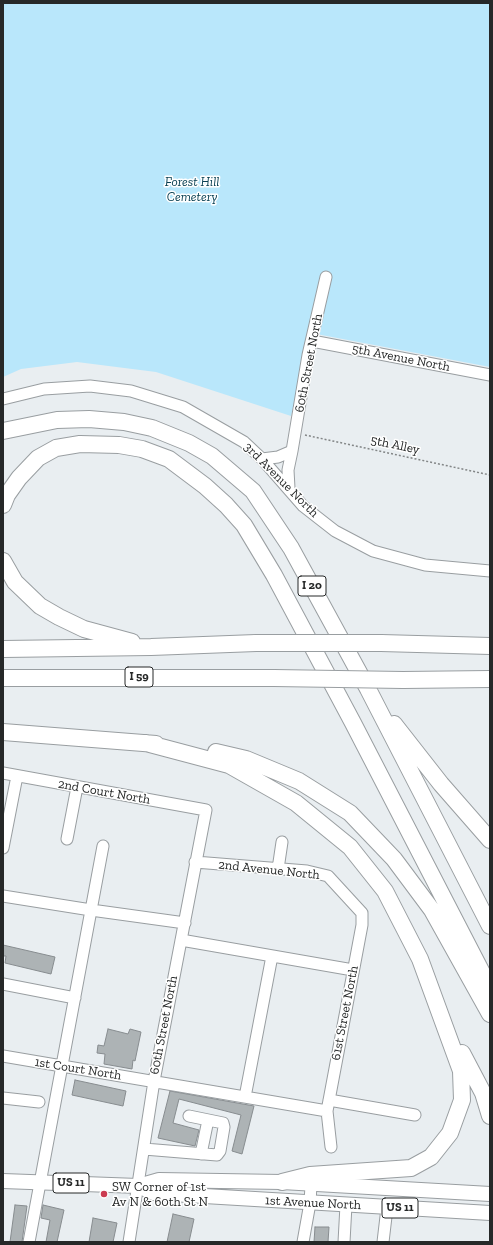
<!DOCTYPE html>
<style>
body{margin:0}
#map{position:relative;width:493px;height:1245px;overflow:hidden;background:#e9eef1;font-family:"Zilla Slab",serif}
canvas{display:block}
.frame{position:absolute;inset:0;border:4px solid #262828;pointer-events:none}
</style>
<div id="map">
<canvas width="493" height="1245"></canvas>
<div class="frame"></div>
</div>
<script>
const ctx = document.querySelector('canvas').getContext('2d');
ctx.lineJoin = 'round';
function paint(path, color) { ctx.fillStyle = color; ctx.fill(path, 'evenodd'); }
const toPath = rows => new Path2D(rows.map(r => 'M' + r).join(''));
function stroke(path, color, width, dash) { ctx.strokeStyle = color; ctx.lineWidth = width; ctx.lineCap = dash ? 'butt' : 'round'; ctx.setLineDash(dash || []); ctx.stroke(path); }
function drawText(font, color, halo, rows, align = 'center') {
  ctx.font = font + ' "Zilla Slab",serif'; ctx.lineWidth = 3; ctx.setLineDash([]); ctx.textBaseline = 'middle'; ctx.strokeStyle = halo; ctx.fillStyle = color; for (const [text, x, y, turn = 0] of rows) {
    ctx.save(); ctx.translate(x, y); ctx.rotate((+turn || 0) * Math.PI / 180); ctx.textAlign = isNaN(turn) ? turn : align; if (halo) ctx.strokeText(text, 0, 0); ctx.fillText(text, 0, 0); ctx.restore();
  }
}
const green = toPath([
 [3,3,490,3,490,367,311,333,291,416,156,372,77,362,21,369,3,377]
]);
const building = toPath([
 [3,945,55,957,51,974,5,963,6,956,3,956,3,945],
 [108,1029,128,1034,130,1029,141,1032,135,1061,133,1060,132,1069,104,1064,105,1054,97,1053,98,1045,104,1046,108,1029],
 [75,1080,126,1091,123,1106,72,1095,75,1080],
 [170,1091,254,1106,242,1154,232,1151,241,1115,179,1099,173,1123,199,1130,195,1146,158,1138,170,1091],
 [15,1205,27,1206,22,1242,10,1242,15,1205],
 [43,1205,64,1210,57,1242,46,1242,50,1220,41,1218,43,1205],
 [173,1214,194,1219,189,1242,167,1242,173,1214],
 [93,1218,117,1223,113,1242,89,1242,93,1218],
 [315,1227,329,1227,328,1242,314,1242,315,1227]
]);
const path = toPath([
 [305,435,490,475]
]);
const minor = toPath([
 [312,341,490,375],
 [3,399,44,389,90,386,131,391,183,407,244,442,262,459,303,506,335,531,373,551,425,565,490,571],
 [262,459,278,457,292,451,308,355,326,277],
 [289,488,288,470,292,451],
 [3,773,206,810,154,1081,129,1242],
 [67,839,77,787],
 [3,848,17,776],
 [195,862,307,871,328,876,362,913,362,925,327,1111,331,1147],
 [278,869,282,842],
 [3,896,91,910,185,923],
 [181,940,353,970],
 [3,984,75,998],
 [3,1056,327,1111],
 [245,1097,272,956],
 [3,1098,39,1102],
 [329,1100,415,1115],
 [144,1149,217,1155,220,1151,224,1127,223,1123,189,1116],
 [201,1154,208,1120],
 [29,1242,103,846],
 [303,1242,310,1203,311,1185],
 [344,1242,346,1205],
 [383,1242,387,1208]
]);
const major = toPath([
 [3,1181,138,1186,159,1180,282,1182,490,1194],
 [138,1186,154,1193,490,1213]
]);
const highway = toPath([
 [3,431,57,420,89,419,124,422,152,428,189,443,212,456,253,491,291,548,368,689,490,926],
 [3,505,7,495,19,478,38,458,56,448,80,444,119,445,142,449,169,459,205,486,226,505,244,525,274,575,353,723,490,988],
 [3,561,15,582,40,606,59,617,84,629,132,642],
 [381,643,490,646],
 [3,649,151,647,256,643],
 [3,678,274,678],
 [403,680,490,679],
 [394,724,441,784,490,840],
 [3,732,156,744],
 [146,743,229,765,296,803,350,847,385,891,420,959,461,1071,462,1100,450,1133,431,1157,411,1168,310,1175,282,1182],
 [216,752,246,759,299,781,350,813,394,859,432,910,490,1014],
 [462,1053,483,1093,490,1116]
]);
const highwayBridge = toPath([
 [256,643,381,643],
 [274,678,403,680]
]);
const markers = [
 [104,1194,4,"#cb3b50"]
];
const shields = [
 [312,586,28],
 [139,677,28],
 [71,1183,36],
 [400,1208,36]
];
const shieldNames = [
 ["I 20",312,586],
 ["I 59",139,677],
 ["US 11",71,1183],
 ["US 11",400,1208]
];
const parkNames = [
 ["Forest Hill",192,182],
 ["Cemetery",192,197]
];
const streetNames = [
 ["5th Avenue North",401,358,11],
 ["60th Street North",309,363,-79],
 ["5th Alley",395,445,12],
 ["3rd Avenue North",281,480,45],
 ["2nd Court North",104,792,10],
 ["2nd Avenue North",269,870,6],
 ["61st Street North",345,1013,-79],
 ["60th Street North",164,1025,-79],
 ["1st Court North",78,1069,9],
 ["1st Avenue North",313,1203,3]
];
const poiNames = [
 ["SW Corner of 1st",112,1187],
 ["Av N & 60th St N",112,1202]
];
paint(green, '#b9e7fb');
paint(building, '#adb3b5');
stroke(building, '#878c8f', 1);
stroke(minor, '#999ea1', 13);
stroke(major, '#999ea1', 16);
stroke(highway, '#999ea1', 18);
stroke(path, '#838687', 1.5, [2, 2]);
stroke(minor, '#fff', 11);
stroke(major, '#fff', 14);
stroke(highway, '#fff', 16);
stroke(highwayBridge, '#999ea1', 18, []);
stroke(highwayBridge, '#fff', 16);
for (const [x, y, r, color] of markers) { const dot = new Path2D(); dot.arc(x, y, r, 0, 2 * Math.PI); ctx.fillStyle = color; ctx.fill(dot); stroke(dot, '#fff', 1.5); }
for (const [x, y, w] of shields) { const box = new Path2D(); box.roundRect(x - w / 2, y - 10, w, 20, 3); ctx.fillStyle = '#fff'; ctx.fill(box); stroke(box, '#262828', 1); }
drawText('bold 12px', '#262828', null, shieldNames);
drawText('italic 13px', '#094053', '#fff', parkNames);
drawText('13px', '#262828', '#fff', streetNames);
drawText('13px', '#262828', '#fff', poiNames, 'left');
</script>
